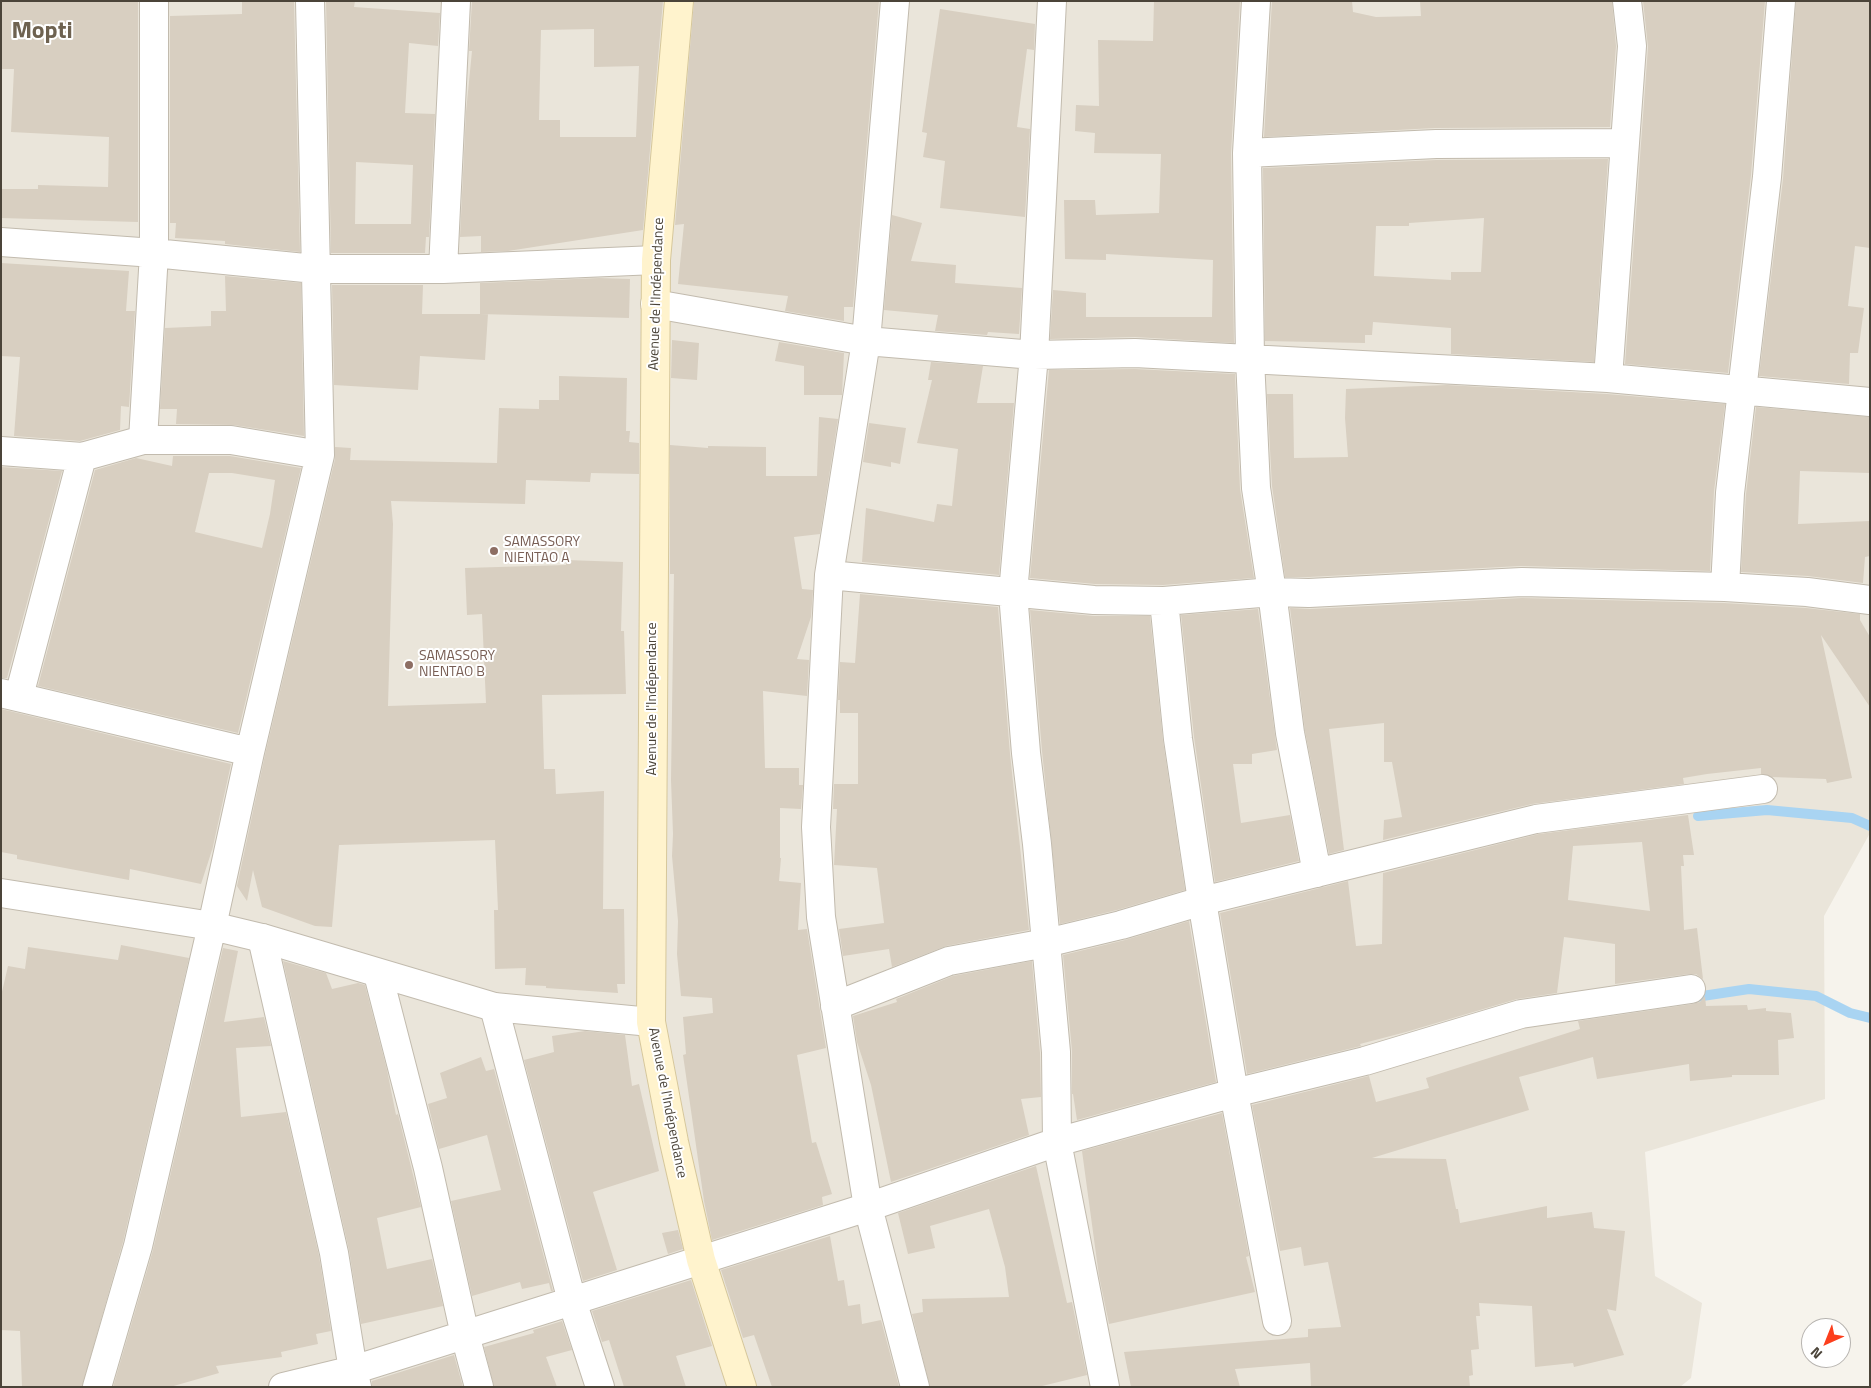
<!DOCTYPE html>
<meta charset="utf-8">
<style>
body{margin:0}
#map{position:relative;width:1871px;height:1388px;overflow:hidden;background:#f6f3ec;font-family:"Titillium Web",sans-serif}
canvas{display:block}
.frame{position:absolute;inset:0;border:2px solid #4b4439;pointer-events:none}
.north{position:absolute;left:1801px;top:1318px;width:50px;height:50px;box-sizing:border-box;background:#fff;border:1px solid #b7b4b0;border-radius:50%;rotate:224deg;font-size:14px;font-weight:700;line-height:20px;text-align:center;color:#4b4439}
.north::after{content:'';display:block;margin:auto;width:18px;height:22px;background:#fc3f1d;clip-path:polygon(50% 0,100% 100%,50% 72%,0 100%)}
</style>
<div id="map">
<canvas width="1871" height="1388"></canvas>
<div class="frame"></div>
<div class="north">N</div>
</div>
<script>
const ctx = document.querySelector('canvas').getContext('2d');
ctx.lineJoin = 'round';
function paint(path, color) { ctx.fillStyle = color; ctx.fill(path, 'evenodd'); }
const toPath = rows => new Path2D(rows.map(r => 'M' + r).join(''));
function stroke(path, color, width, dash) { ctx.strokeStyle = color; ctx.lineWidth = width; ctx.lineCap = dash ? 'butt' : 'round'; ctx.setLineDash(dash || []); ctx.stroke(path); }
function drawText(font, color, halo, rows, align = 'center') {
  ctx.font = font + ' "Titillium Web",sans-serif'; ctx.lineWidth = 4; ctx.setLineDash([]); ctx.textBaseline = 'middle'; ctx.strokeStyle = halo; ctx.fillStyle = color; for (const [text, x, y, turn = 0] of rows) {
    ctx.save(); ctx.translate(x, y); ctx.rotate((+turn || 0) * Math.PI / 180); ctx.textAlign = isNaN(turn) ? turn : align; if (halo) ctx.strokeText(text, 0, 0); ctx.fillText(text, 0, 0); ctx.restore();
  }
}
const residential = toPath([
 [1,1,1870,1,1870,833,1824,916,1825,1099,1645,1152,1655,1276,1702,1303,1691,1378,1680,1387,1,1387]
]);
const stream = toPath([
 [1698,816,1767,810,1852,818,1870,826],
 [1689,998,1749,989,1816,996,1850,1013,1870,1018]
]);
const building = toPath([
 [1,1,138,1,138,222,1,218,1,189,38,189,38,185,108,187,109,137,11,132,14,69,1,69],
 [242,1,294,1,300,252,225,244,225,241,175,238,176,223,170,223,170,16,242,14],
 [326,1,355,1,354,7,440,13,438,46,409,43,405,113,435,114,429,237,426,237,425,253,331,253],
 [356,162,413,165,411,224,355,224],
 [472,1,663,1,643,230,508,251,481,252,481,236,460,237,466,112,472,51,469,51],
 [594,29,594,67,639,66,636,137,560,137,560,120,539,120,541,30],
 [694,1,879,1,853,307,844,307,844,321,785,311,788,296,678,284,684,224,675,225],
 [1154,1,1240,1,1231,153,1234,343,1135,337,1050,339,1053,290,1086,293,1086,317,1212,317,1213,260,1106,254,1106,260,1065,259,1064,200,1095,200,1096,215,1159,213,1161,154,1094,153,1095,133,1075,131,1076,105,1099,106,1098,40,1153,41],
 [1272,1,1352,1,1353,12,1376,17,1421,16,1420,1,1612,1,1616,46,1610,127,1435,128,1264,137],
 [1643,1,1765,1,1751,175,1728,373,1625,364,1648,47],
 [1796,1,1870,2,1870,248,1855,246,1848,306,1864,308,1858,353,1850,353,1849,384,1759,376,1783,179],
 [940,9,1035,24,1034,50,1027,49,1017,127,1030,129,1025,217,940,208,945,161,923,157,927,133,922,132],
 [1608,159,1594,362,1451,354,1451,328,1373,322,1372,335,1365,335,1365,343,1265,341,1263,168,1436,160],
 [1484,218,1481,272,1451,272,1451,280,1374,276,1376,226,1409,226,1409,223],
 [892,215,922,223,911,261,956,265,955,283,1022,288,1019,334,988,332,987,335,935,331,938,315,884,310],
 [1,263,129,271,126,311,135,311,129,407,121,406,120,430,80,441,14,436,20,357,1,356],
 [225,276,301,283,304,436,234,425,176,424,177,409,160,409,165,328,211,326,211,311,226,311],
 [599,278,630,279,629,318,480,314,480,283],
 [332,285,423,285,422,314,488,314,485,360,420,356,418,390,334,385],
 [672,340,699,343,697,380,671,378],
 [779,342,844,353,842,395,804,395,804,366,775,361],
 [931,362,983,366,977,403,1014,403,999,575,862,562,866,508,934,522,937,504,952,506,958,449,917,443,932,380,928,380],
 [1135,369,1235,374,1240,489,1254,578,1163,585,1095,584,1030,578,1049,370],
 [559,376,627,378,626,431,630,431,629,442,639,443,639,474,591,473,590,482,526,480,525,504,391,501,393,524,388,706,486,703,482,614,467,615,465,568,566,565,566,560,623,562,621,631,624,631,626,694,542,695,544,769,555,769,556,794,604,791,603,909,624,909,625,984,617,984,618,993,546,988,546,986,525,985,526,968,495,969,494,910,498,910,495,840,339,845,332,927,315,926,262,907,253,870,247,901,237,886,265,755,335,459,335,447,351,448,350,460,497,463,499,408,539,409,539,400,559,400],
 [1447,385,1607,394,1725,404,1714,491,1710,571,1521,566,1309,577,1285,577,1272,486,1267,394,1293,394,1294,458,1348,457,1345,418,1346,389],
 [1756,407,1870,417,1870,473,1800,471,1798,524,1870,521,1870,556,1865,557,1863,583,1808,576,1741,572,1746,494],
 [819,417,838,419,820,534,794,537,802,589,813,590,811,617,797,659,809,660,807,696,763,691,765,768,799,768,799,785,803,785,801,809,780,808,780,858,781,858,779,881,801,883,798,930,807,929,826,1048,797,1055,812,1143,816,1142,832,1194,822,1197,823,1205,712,1240,704,1201,683,1055,686,1054,683,1017,713,1013,712,998,681,996,677,954,678,921,672,856,673,834,671,780,674,574,670,574,670,445,708,448,708,446,766,447,766,476,817,476],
 [869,423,906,428,900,464,891,462,891,467,863,462],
 [173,456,230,456,301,468,238,733,38,686,95,470,136,458,172,466],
 [209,473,232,473,275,480,270,514,262,548,195,532],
 [1,467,62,471,7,678,1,678],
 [860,594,998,607,1010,754,1029,930,946,946,892,967,889,949,843,956,839,929,884,923,877,868,834,865,837,809,833,809,834,784,858,784,858,713,840,713,840,700,838,700,840,662,855,663],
 [1522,598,1724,603,1806,608,1860,614,1860,620,1870,637,1870,707,1821,635,1852,778,1827,783,1826,779,1772,777,1761,774,1761,768,1707,774,1683,778,1684,784,1532,804,1383,840,1384,820,1402,817,1392,762,1384,762,1384,723,1329,729,1344,850,1329,854,1305,731,1290,608,1310,609],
 [1258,609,1277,750,1252,754,1252,764,1233,764,1241,823,1290,815,1299,861,1215,882,1194,737,1181,615],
 [1030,610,1094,616,1150,616,1163,741,1185,890,1117,910,1060,924,1042,751],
 [1,709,231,764,212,851,212,850,201,884,130,869,129,880,17,859,17,855,1,852],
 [1688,815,1694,855,1683,855,1684,866,1681,866,1684,930,1697,928,1703,979,1696,974,1689,974,1615,984,1615,944,1564,937,1557,993,1517,999,1406,1032,1360,1044,1361,1046,1247,1074,1220,913,1348,881,1356,946,1382,944,1383,873,1539,834],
 [1642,842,1650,911,1568,900,1573,846],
 [1189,921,1216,1082,1077,1120,1073,1094,1072,1094,1072,1051,1063,955,1125,940],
 [121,945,189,958,123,1242,82,1387,22,1387,20,1331,1,1330,1,996,8,966,25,969,28,947,118,960],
 [223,948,238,951,224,1022,264,1017,271,1046,236,1048,241,1117,286,1112,319,1256,331,1331,316,1334,318,1344,281,1352,282,1357,216,1366,219,1373,170,1387,113,1387,153,1250],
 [283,961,326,973,332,989,358,983,365,985,387,1070,396,1115,398,1114,421,1207,377,1218,387,1269,432,1259,443,1306,361,1324,349,1250],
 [1032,961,1040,1053,1041,1097,1021,1099,1029,1135,891,1182,871,1085,857,1042,853,1016,897,1002,896,999,953,976],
 [1705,996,1706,1006,1747,1005,1748,1010,1766,1008,1766,1011,1791,1013,1794,1038,1778,1040,1779,1075,1732,1075,1732,1077,1690,1081,1689,1064,1597,1079,1593,1057,1519,1077,1529,1110,1372,1158,1446,1159,1456,1209,1458,1209,1460,1223,1547,1206,1547,1218,1592,1212,1594,1228,1625,1231,1616,1311,1607,1309,1624,1355,1574,1367,1573,1363,1535,1367,1532,1306,1479,1303,1480,1316,1476,1316,1479,1349,1471,1350,1473,1375,1469,1376,1470,1387,1311,1387,1310,1363,1235,1369,1240,1387,1131,1387,1124,1352,1308,1337,1308,1329,1341,1327,1328,1262,1304,1266,1301,1247,1280,1251,1252,1105,1369,1076,1376,1102,1429,1088,1426,1078,1580,1029,1578,1021,1693,1004,1700,1002],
 [585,1031,625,1035,632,1086,639,1084,659,1171,593,1192,617,1270,583,1281,524,1060,554,1052,552,1036],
 [481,1057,486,1071,494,1069,553,1291,551,1291,549,1283,522,1289,520,1282,472,1296,451,1201,501,1190,487,1135,439,1149,428,1104,447,1098,440,1073],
 [1222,1113,1249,1256,1246,1257,1255,1292,1109,1324,1099,1276,1082,1151],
 [1036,1166,1067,1303,1072,1302,1087,1375,1038,1387,930,1387,912,1314,923,1312,922,1299,1009,1297,1005,1267,989,1209,930,1226,935,1248,908,1254,898,1213],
 [678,1230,683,1249,668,1254,662,1233],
 [830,1236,838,1281,844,1280,848,1306,860,1304,862,1324,881,1320,899,1387,772,1387,754,1335,743,1338,721,1270],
 [691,1280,712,1346,676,1356,686,1387,624,1387,609,1340,602,1342,592,1311],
 [562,1321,572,1350,546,1357,557,1387,494,1387,484,1347,534,1333,533,1330],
 [454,1355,463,1387,372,1387,372,1381]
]);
const minor = toPath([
 [895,1,866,341,829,575,816,827,821,917,868,1207,915,1387],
 [1052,1,1034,355,1013,593,1026,753,1037,844,1056,1052,1057,1142,1105,1387],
 [1256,1,1247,153,1250,359,1256,488,1272,592,1290,733,1317,873],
 [1247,153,1436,144,1624,143],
 [1,242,154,253,315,269,443,269,656,260],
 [443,269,456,1],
 [655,304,866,341,1034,355,1135,353,1608,378,1870,402],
 [1608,378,1632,46,1627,1],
 [143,440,154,253,154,1],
 [1,451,82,457,143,440,231,440,320,455],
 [829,575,1094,600,1164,601,1272,592,1309,593,1522,582,1725,587,1807,592,1870,600],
 [1725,587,1730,493,1767,177,1781,1],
 [1164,601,1178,739,1202,901,1234,1093,1277,1321],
 [1,693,250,752],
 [19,696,82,457],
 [212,926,250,752,320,455,310,1],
 [262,938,334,1253,353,1370,357,1387],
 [378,974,428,1168,465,1335,479,1387],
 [835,1006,949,961,1046,943,1121,925,1202,901,1536,819,1763,789],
 [494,1007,572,1301,600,1387],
 [283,1387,353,1370,572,1301,868,1207,1057,1142,1234,1093,1365,1061,1521,1014,1691,989]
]);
const tertiary = toPath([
 [1,893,212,926,262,938,494,1007,651,1022],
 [97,1387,138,1246,212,926]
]);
const secondary = toPath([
 [679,1,656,260,651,1022,674,1142,701,1260,742,1387]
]);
const markers = [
 [494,551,5,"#8d6e63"],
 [409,665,5,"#8d6e63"]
];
const streetNames = [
 ["Avenue de l'Indépendance",657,294,-88],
 ["Avenue de l'Indépendance",653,699,-90],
 ["Avenue de l'Indépendance",667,1103,79]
];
const educationNames = [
 ["SAMASSORY",504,543],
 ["NIENTAO A",504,559],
 ["SAMASSORY",419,657],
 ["NIENTAO B",419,673]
];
const townNames = [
 ["Mopti",42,32]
];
paint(residential, '#eae5da');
stroke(stream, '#a9d4f2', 10);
paint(building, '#d8cfc1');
stroke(minor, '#c2bbae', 30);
stroke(tertiary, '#c2bbae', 30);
stroke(secondary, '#d6c79b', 30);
stroke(minor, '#fff', 28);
stroke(tertiary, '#fff', 28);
stroke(secondary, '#fff3cd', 28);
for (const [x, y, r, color] of markers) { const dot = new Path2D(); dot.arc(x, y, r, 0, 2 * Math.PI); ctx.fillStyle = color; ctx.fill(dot); stroke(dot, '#fff', 2); }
drawText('14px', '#4b4439', '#fff', streetNames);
drawText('14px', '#785e54', '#fff', educationNames, 'left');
drawText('bold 24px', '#6e6250', '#fff', townNames);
</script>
